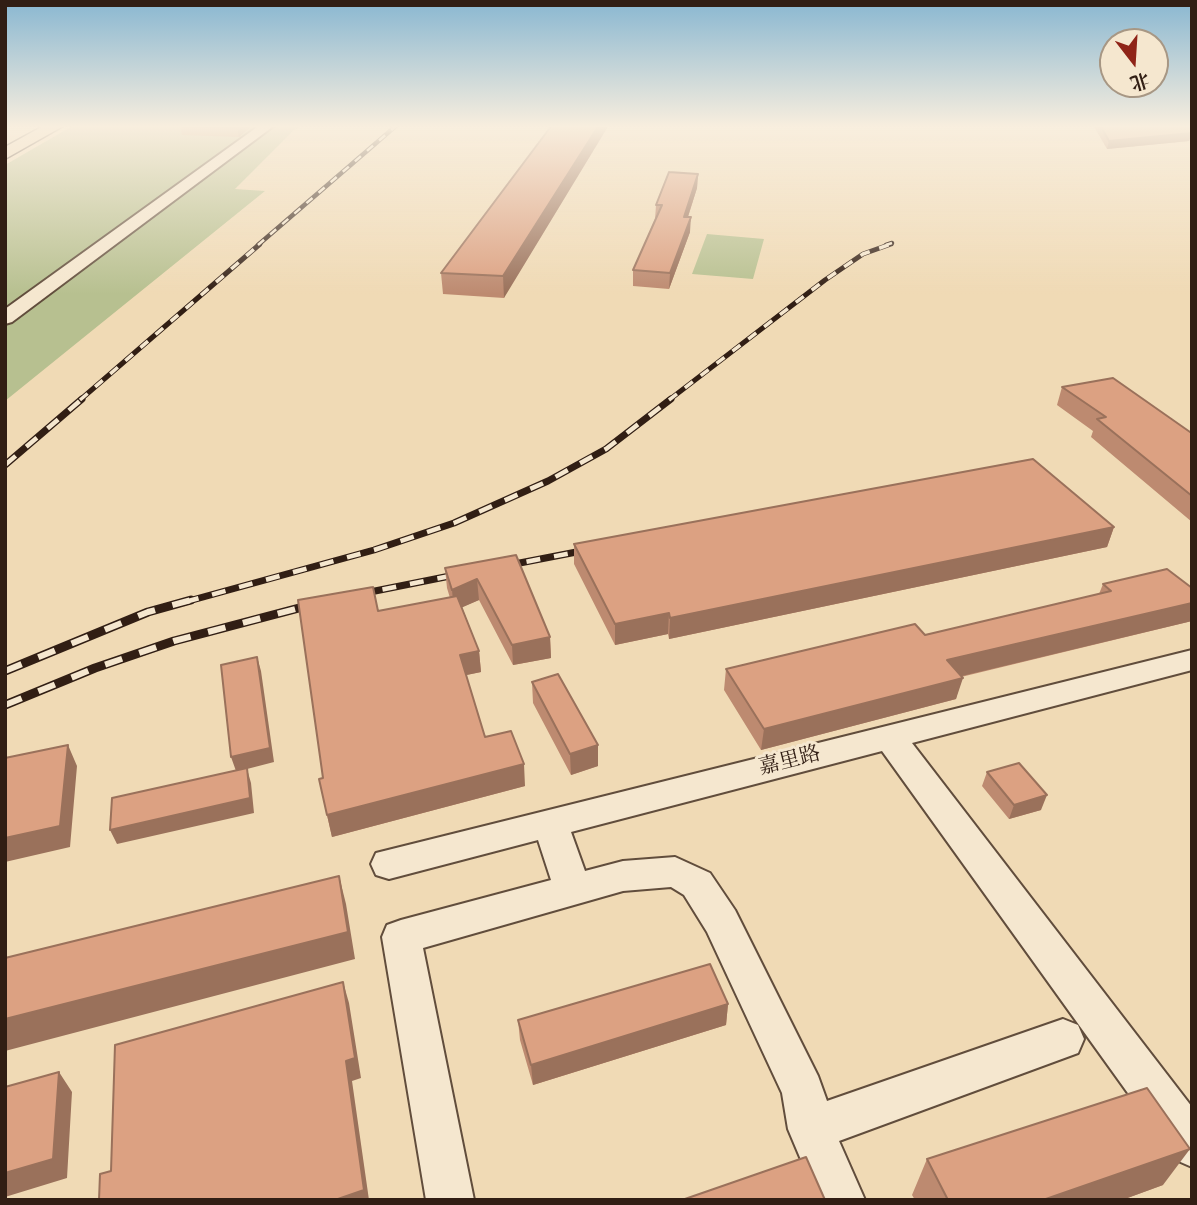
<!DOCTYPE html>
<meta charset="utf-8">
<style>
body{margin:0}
#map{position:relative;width:1197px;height:1205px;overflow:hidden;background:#f0dab5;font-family:"IM FELL Double Pica","Noto Serif SC",serif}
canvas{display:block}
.frame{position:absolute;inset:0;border:7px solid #311e14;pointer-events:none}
.north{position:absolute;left:1099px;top:28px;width:70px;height:70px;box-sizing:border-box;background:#f5e7cf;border:2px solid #a79784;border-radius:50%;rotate:163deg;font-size:19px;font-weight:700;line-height:28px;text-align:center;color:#311e14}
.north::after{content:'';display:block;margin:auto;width:24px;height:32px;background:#8f2418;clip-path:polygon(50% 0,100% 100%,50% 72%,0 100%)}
</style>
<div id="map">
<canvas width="1197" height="1205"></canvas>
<div class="frame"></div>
<div class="north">北</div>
</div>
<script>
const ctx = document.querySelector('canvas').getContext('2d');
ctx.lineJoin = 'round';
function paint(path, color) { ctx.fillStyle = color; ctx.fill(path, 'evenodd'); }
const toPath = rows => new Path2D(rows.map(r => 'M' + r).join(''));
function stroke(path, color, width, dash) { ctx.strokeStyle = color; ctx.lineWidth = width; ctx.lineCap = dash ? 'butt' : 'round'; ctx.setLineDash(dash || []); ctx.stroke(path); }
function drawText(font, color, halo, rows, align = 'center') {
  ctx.font = font + ' "IM FELL Double Pica","Noto Serif SC",serif'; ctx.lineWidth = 6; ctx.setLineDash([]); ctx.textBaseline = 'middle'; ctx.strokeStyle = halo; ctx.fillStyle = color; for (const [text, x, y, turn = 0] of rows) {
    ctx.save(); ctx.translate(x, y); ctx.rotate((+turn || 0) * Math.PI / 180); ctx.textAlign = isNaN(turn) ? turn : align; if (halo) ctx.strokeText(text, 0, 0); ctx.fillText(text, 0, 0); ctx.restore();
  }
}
const green = toPath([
 [74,125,305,125,294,130,235,189,265,191,5,401,5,165],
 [707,234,764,239,753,279,692,274]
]);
const minor = toPath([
 [260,125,275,125,12,322,5,324,5,309,260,125],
 [1192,650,1192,670,912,743,1192,1107,1192,1167,1176,1160,882,751,571,832,585,871,623,861,675,857,710,873,735,910,818,1076,827,1101,1063,1019,1078,1025,1084,1039,1078,1053,839,1141,865,1200,818,1200,788,1129,782,1093,707,932,684,895,671,887,623,891,423,948,474,1200,426,1200,382,937,387,925,401,920,551,880,538,840,389,879,376,875,371,864,376,853,1192,650]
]);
const major = toPath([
 [45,125,65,125,5,159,5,147,45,125]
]);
const railFar3 = toPath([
 [258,245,397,125],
 [886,245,892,243]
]);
const railFar2 = toPath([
 [80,400,260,244],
 [669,400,825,280,863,254,891,244]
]);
const railFar1 = toPath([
 [5,465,82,399],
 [499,567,592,549],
 [355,595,465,573],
 [185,602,374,550,454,523,548,481,606,449,671,399]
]);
const rail = toPath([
 [5,671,148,612,191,600],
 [5,705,95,668,174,641,318,603]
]);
const wall = toPath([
 [180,125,253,125,239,137,182,135],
 [552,125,504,298,443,294,441,273],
 [1093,125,1189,125,1192,133,1189,141,1107,149],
 [698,174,697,188,688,217,690,232,669,289,633,286,633,270,655,219,656,205],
 [1062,387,1190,432,1192,432,1192,522,1091,437,1093,431,1057,405],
 [1114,527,1107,547,669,639,668,634,615,645,574,564,574,544],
 [516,555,550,637,551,658,513,665,479,600,462,607,479,651,481,672,466,675,485,737,525,786,332,837,327,815,323,778,378,611,450,598,447,588,445,568],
 [1103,584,1192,588,1192,621,961,677,956,699,761,750,724,690,726,669,925,635,1099,594],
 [532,682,598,766,571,775,533,703],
 [987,772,1041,810,1009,819,982,786],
 [728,1004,726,1025,533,1085,520,1040,518,1020],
 [927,1159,1163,1185,1122,1200,915,1200,912,1195]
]);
const shadedWall = toPath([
 [241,125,253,125,239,137,237,128],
 [599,125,609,125,504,298,503,276],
 [1192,133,1189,141,1107,149,1109,141],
 [698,174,697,188,683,232,684,217],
 [691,217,690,232,669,289,670,273],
 [1114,527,1107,547,669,639,670,618],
 [477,579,479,600,454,611,452,590],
 [1192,603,1192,621,941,681,947,660],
 [669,613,668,634,615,645,615,624],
 [550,637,551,658,513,665,512,645],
 [479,651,481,672,462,676,460,655],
 [257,657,261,671,274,762,247,769,251,783,254,813,117,844,110,830,236,771,231,757],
 [963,678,956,699,761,750,764,729],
 [68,745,77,766,70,847,5,862,5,838],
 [598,745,598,766,571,775,570,754],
 [524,764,525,786,332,837,327,815],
 [1047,795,1041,810,1009,819,1014,805],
 [339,876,346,904,355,959,5,1051,5,1019],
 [343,982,349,1003,361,1078,352,1081,369,1200,335,1200],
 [728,1004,726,1025,533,1085,531,1065],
 [59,1072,72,1092,67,1178,5,1197,5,1173],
 [1190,1149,1163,1185,1122,1200,1043,1200]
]);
const building = toPath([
 [180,125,241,125,237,128,180,126,180,125],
 [552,125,599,125,503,276,441,273,552,125],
 [1100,125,1189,125,1192,133,1109,141,1100,125],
 [669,172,698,174,684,217,691,217,670,273,633,270,662,205,656,205,669,172],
 [1113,378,1190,432,1192,432,1192,496,1097,419,1106,417,1062,387,1113,378],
 [1033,459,1114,527,670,618,669,613,615,624,574,544,1033,459],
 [516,555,550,637,512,645,477,579,452,590,445,568,516,555],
 [1167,569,1192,588,1192,603,947,660,963,678,764,729,726,669,915,624,925,635,1111,591,1103,584,1167,569],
 [373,587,378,611,457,596,479,651,460,655,485,737,511,731,524,764,327,815,319,779,323,778,298,600,373,587],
 [257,657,270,748,231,757,221,665,257,657],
 [558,674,598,745,570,754,532,682,558,674],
 [68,745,60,826,5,838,5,758,68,745],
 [1019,763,1047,795,1014,805,987,772,1019,763],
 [247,768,250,798,110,830,112,798,247,768],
 [339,876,348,932,5,1019,5,958,339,876],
 [710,964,728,1004,531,1065,518,1020,710,964],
 [343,982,355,1058,346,1061,364,1190,335,1200,99,1200,100,1174,111,1171,115,1045,343,982],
 [59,1072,53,1159,5,1173,5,1087,59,1072],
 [1147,1088,1190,1149,1043,1200,948,1200,927,1159,1147,1088],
 [806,1157,825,1200,682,1200,806,1157]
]);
const streetNames = [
 ["嘉里路",790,762,-14]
];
paint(green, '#b7c090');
stroke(minor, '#614d3c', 4);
stroke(major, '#311e14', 3);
paint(minor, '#f5e7cf');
paint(major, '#f0dab5');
stroke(railFar3, '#311e14', 4.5);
stroke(railFar2, '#311e14', 5);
stroke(railFar1, '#311e14', 7);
stroke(rail, '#311e14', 9);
stroke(railFar3, '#f5e7cf', 2.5, [8]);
stroke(railFar2, '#f5e7cf', 3.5, [10]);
stroke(railFar1, '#f5e7cf', 4.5, [14]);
stroke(rail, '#f5e7cf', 6, [18]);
paint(wall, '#bd8a70');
paint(shadedWall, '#9a715b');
paint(building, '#dca182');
stroke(building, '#9a715b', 2);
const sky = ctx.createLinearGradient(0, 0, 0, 294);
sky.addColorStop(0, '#89b7d1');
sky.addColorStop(0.43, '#f8eede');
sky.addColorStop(1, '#f8eede00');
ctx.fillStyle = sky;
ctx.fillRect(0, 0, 1197, 294);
drawText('21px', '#311e14', '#f5e7cf', streetNames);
</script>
